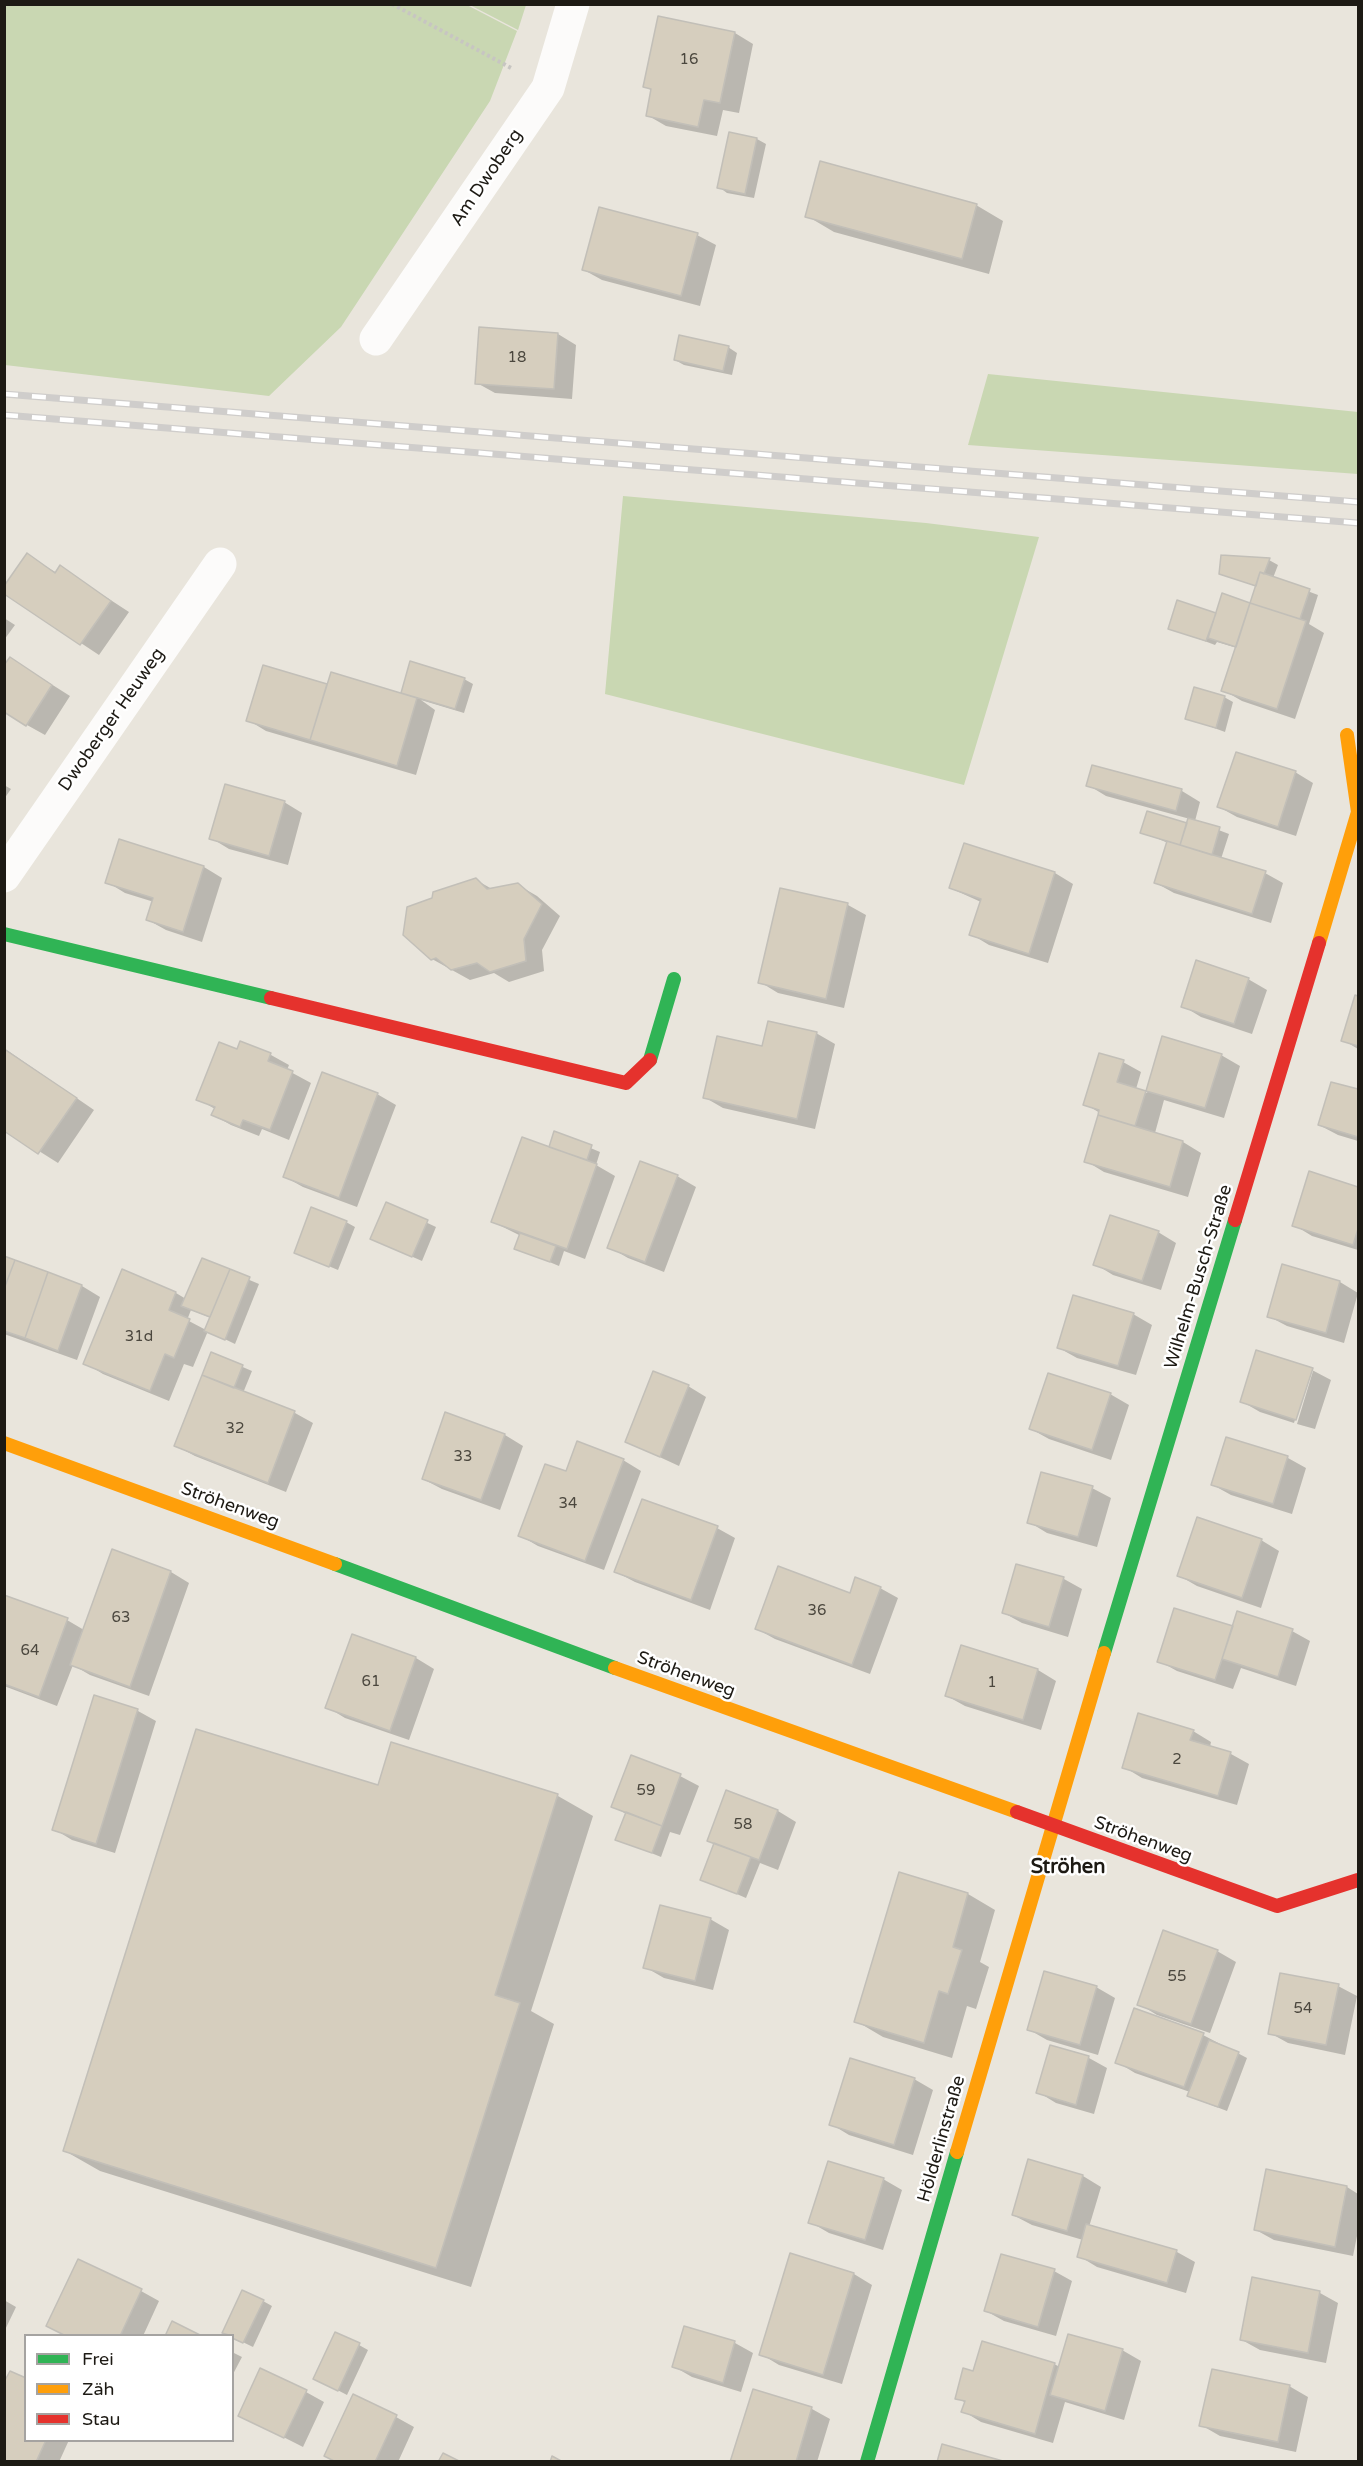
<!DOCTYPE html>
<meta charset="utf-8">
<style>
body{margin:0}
#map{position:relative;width:1363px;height:2466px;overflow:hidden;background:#e9e5dc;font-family:"Varela Round",sans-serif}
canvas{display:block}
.frame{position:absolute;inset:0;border:6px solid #1d1a14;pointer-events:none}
.legend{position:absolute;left:24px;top:2334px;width:210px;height:108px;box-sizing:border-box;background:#fff;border:2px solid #a5a3a1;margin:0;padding:8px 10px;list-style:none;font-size:18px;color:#1d1a14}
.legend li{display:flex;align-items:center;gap:12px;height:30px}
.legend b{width:30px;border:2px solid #a5a3a1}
</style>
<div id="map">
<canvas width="1363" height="2466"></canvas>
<div class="frame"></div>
<ul class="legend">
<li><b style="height:8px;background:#30b455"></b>Frei</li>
<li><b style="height:8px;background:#ff9f0a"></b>Zäh</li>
<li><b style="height:8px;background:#e5322d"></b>Stau</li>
</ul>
</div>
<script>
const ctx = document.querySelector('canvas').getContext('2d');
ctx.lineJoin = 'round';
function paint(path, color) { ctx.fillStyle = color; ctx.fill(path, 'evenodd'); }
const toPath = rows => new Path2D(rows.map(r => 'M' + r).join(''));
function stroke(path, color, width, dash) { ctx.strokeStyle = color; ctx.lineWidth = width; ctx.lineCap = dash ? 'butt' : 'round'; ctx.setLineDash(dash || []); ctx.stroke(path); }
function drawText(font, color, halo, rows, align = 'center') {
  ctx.font = font + ' "Varela Round",sans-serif'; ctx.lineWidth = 5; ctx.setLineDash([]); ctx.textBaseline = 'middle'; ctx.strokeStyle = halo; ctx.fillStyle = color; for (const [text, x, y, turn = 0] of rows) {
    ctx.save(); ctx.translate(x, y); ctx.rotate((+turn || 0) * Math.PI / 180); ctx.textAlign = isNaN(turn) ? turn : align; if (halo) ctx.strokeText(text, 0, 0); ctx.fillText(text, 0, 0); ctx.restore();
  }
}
const green = toPath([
 [5,4,467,5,517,31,490,101,341,327,269,396,5,365],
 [470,5,526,5,518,30],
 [988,374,1358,412,1358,474,968,445],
 [623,496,926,523,1039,537,964,785,605,694]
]);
const shadow = toPath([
 [659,18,735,33,753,44,739,113,723,110,717,136,666,126,647,115,652,91,645,86],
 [730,134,757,139,766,144,754,198,727,193,719,187],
 [976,205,1003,221,989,274,834,232,807,216],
 [697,235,716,245,700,306,602,280,584,270],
 [558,334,576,345,572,399,495,393,477,383],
 [728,347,737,353,732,375,684,365,675,360],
 [27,555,57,573,60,567,129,612,99,655,4,592],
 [1269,560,1278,565,1273,578,1318,595,1309,624,1324,633,1295,719,1242,701,1223,690,1237,648,1217,642,1215,645,1170,628,1251,604,1257,587,1221,573],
 [4,618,15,625,4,640],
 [264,667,328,686,408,696,402,692,464,679,473,684,464,713,421,700,435,710,416,775,266,731,248,720],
 [29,670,70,696,45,735,27,725],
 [1224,697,1233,702,1225,732,1187,718],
 [1093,766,1182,791,1200,802,1195,821,1229,834,1221,859,1265,873,1283,883,1271,923,1174,893,1156,883,1168,843,1142,832,1188,825,1190,819,1106,796,1088,785],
 [1295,772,1313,783,1296,836,1237,817,1219,807],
 [4,785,11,789,4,799],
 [284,802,302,813,288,865,229,849,211,838],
 [120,841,204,867,222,878,202,942,166,930,148,920,154,902,125,893,107,882],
 [965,845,1055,873,1073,884,1048,963,989,945,971,934,981,902,950,888],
 [476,880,492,889,518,885,537,896,560,916,542,950,544,971,509,982,494,973,470,980,432,959],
 [782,890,848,905,866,915,844,1008,778,993,760,982],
 [1248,979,1267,990,1252,1034,1201,1017,1183,1006],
 [1356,997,1358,998,1358,1049,1343,1040],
 [816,1033,835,1044,815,1129,723,1108,704,1097,763,1048],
 [1163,1038,1221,1055,1240,1066,1224,1118,1164,1100,1155,1133,1183,1142,1201,1153,1188,1197,1104,1172,1086,1161,1100,1113,1085,1104,1123,1062,1141,1072,1136,1089,1147,1093],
 [241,1043,271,1055,289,1065,287,1070,311,1083,289,1140,262,1129,259,1136,231,1125,213,1115,215,1109,198,1099,238,1051],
 [4,1048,94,1110,58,1163,4,1129],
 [1332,1083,1358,1091,1358,1141,1338,1135,1319,1125],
 [377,1094,396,1105,357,1207,303,1187,285,1177],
 [555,1133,600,1152,596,1165,615,1176,585,1259,564,1251,559,1266,516,1248,521,1236,493,1222,549,1148],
 [1310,1173,1358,1189,1358,1250,1312,1236,1294,1225],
 [677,1176,696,1187,664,1272,628,1258,609,1247],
 [387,1204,436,1227,422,1261,381,1243],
 [346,1222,355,1227,338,1270,295,1252],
 [1158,1232,1176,1243,1161,1290,1113,1275,1095,1264],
 [4,1258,82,1286,100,1297,77,1360,4,1334],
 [202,1260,259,1284,235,1344,208,1331,193,1367,184,1364,169,1401,103,1374,85,1363,176,1293,186,1299],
 [191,1310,211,1318,206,1330,187,1320],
 [1283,1266,1340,1282,1358,1293,1344,1343,1287,1326,1268,1316],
 [1133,1314,1152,1325,1136,1375,1077,1358,1059,1348],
 [212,1354,252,1371,243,1393,295,1413,313,1423,286,1492,195,1456,176,1446],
 [1312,1370,1331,1380,1315,1429,1297,1424,1313,1371,1310,1371,1294,1423,1260,1412,1241,1401],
 [688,1386,706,1397,679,1466,627,1442],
 [1110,1394,1129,1405,1111,1460,1049,1439,1031,1429],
 [446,1414,505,1435,523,1446,500,1510,442,1489,423,1479],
 [1227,1439,1288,1458,1306,1468,1292,1514,1231,1495,1213,1485],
 [623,1460,641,1471,604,1570,538,1546,519,1535,567,1473],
 [1092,1488,1111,1498,1097,1547,1047,1533,1029,1522],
 [717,1528,735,1538,710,1610,635,1582,616,1572],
 [1261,1540,1279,1551,1261,1608,1197,1586,1178,1575],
 [1017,1566,1064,1579,1082,1589,1068,1637,1022,1623,1004,1613],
 [171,1572,189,1583,149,1696,90,1675,73,1665,57,1706,4,1686,4,1597,67,1620,84,1630],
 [880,1588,898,1598,870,1674,775,1639,757,1629,850,1595],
 [1234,1628,1292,1631,1310,1641,1296,1686,1241,1668,1233,1689,1177,1671,1159,1661],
 [352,1635,416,1658,434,1669,409,1740,345,1718,327,1707],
 [962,1647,1038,1670,1056,1681,1041,1730,965,1706,947,1696],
 [95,1697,138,1711,156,1721,115,1853,72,1840,54,1829],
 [1193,1731,1211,1742,1210,1747,1231,1754,1249,1764,1237,1805,1142,1778,1124,1767],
 [392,1743,558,1796,593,1816,531,2011,554,2024,471,2287,100,2171,65,2151,379,1787],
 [680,1776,699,1786,680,1835,670,1832,661,1857,617,1839,626,1814,613,1806],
 [727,1792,778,1811,796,1822,778,1870,760,1863,746,1898,702,1879,715,1844],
 [900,1874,968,1894,995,1910,980,1962,989,1967,976,2009,967,2006,952,2058,883,2037,856,2021],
 [710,1919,729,1930,713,1990,664,1978,645,1967],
 [1217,1951,1236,1962,1210,2033,1157,2015,1139,2004],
 [1338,1986,1357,1996,1345,2055,1288,2043,1270,2033],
 [1096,1987,1115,1998,1098,2055,1047,2040,1028,2029],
 [1203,2035,1247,2058,1227,2111,1198,2100,1189,2095,1190,2092,1135,2073,1117,2062],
 [1051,2047,1089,2058,1107,2068,1094,2114,1056,2103,1038,2092],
 [914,2079,933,2090,913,2155,849,2135,831,2124],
 [1267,2171,1347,2187,1358,2194,1358,2231,1353,2256,1274,2240,1256,2230],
 [1083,2176,1101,2187,1089,2227,1177,2252,1195,2262,1186,2293,1097,2267,1079,2256,1083,2240,1032,2225,1013,2215],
 [883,2179,902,2190,883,2250,829,2233,810,2222],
 [791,2255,854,2274,872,2285,842,2384,779,2365,761,2354],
 [1054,2271,1072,2281,1056,2336,1004,2321,986,2311],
 [1253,2279,1320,2293,1338,2303,1326,2363,1260,2350,1242,2340],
 [141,2291,159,2301,143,2336,65,2336],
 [4,2300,16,2307,4,2332],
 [263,2301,272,2306,253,2347,224,2333],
 [685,2327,735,2343,753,2353,741,2392,692,2377,673,2366],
 [359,2345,368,2350,347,2395,324,2383],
 [1122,2350,1141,2361,1124,2420,1065,2402,1053,2443,981,2422,963,2411,966,2403,957,2398,974,2373,1054,2364,1060,2367],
 [232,2352,242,2357,232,2376],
 [1289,2386,1308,2397,1296,2452,1220,2436,1201,2425],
 [754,2391,812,2409,830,2419,817,2462,732,2462],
 [306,2392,324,2402,303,2447,240,2415],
 [396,2417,414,2427,398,2462,337,2462],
 [26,2440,69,2440,59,2462,4,2462]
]);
const building = toPath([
 [658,16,735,32,720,103,704,100,698,127,646,116,651,89,643,87,658,16],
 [729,132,757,138,745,194,717,188,729,132],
 [820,161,977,204,962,259,805,217,820,161],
 [599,207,698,233,681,296,582,270,599,207],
 [479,327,558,333,554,389,475,384,479,327],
 [679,335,729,346,723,371,674,360,679,335],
 [27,553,55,573,60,565,111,601,80,645,4,594,4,586,27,553],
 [1221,555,1270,558,1264,574,1260,572,1256,586,1219,574,1221,555],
 [1260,572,1310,589,1300,619,1250,603,1260,572],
 [1222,593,1250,603,1236,647,1208,638,1222,593],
 [1177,600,1216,613,1206,641,1168,629,1177,600],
 [1250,603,1306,621,1277,709,1221,691,1250,603],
 [10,657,52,685,26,726,4,712,4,665,10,657],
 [410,661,465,678,455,709,401,693,410,661],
 [263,665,327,684,310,740,246,721,263,665],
 [331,672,417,698,397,766,310,740,331,672],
 [1194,687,1225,696,1216,728,1185,719,1194,687],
 [1236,752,1296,771,1278,827,1217,807,1236,752],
 [1092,765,1182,789,1176,811,1086,786,1092,765],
 [225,784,285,801,269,856,209,839,225,784],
 [1147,811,1187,823,1180,845,1140,833,1147,811],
 [1188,818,1220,827,1212,855,1180,845,1188,818],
 [119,839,204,866,183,932,146,920,153,898,105,883,119,839],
 [1167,841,1266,871,1252,914,1154,883,1167,841],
 [964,843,1055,872,1029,954,969,935,981,899,949,888,964,843],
 [476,878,487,889,518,883,542,904,524,939,526,961,490,972,477,963,451,970,436,958,431,960,403,935,407,907,432,898,433,892,476,878],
 [780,888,848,903,826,999,758,983,780,888],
 [1196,960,1249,978,1234,1024,1181,1007,1196,960],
 [1355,995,1358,996,1358,1046,1341,1041,1355,995],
 [768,1021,817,1032,797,1119,703,1098,717,1036,762,1046,768,1021],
 [1162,1036,1222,1054,1205,1108,1146,1091,1162,1036],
 [240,1041,271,1053,268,1061,293,1071,270,1130,243,1120,240,1127,211,1115,215,1107,196,1100,219,1042,237,1049,240,1041],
 [4,1049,77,1098,38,1154,4,1131,4,1049],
 [1099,1053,1124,1060,1117,1082,1146,1091,1135,1126,1098,1115,1099,1110,1083,1105,1099,1053],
 [322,1072,378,1093,339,1198,283,1177,322,1072],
 [1331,1082,1358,1089,1358,1137,1318,1125,1331,1082],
 [1098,1115,1183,1141,1170,1187,1084,1162,1098,1115],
 [554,1131,592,1145,587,1160,549,1147,554,1131],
 [522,1137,597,1164,567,1249,491,1222,522,1137],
 [640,1161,678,1175,645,1262,607,1248,640,1161],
 [1309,1171,1358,1187,1358,1229,1353,1245,1292,1226,1309,1171],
 [386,1202,428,1220,412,1257,370,1239,386,1202],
 [311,1207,347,1221,329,1267,294,1253,311,1207],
 [1110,1215,1159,1231,1142,1281,1093,1265,1110,1215],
 [520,1233,556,1246,550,1262,514,1249,520,1233],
 [4,1256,15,1260,4,1289,4,1256],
 [202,1258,230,1269,210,1317,181,1306,202,1258],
 [15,1260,48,1272,25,1338,4,1331,4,1289,15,1260],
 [1282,1264,1340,1281,1326,1333,1267,1317,1282,1264],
 [122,1269,176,1292,169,1310,190,1319,174,1358,165,1354,150,1391,83,1364,122,1269],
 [230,1269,250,1277,225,1340,204,1331,230,1269],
 [48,1272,82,1285,58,1351,25,1338,48,1272],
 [1073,1295,1134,1313,1118,1366,1057,1348,1073,1295],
 [1256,1350,1313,1368,1296,1420,1240,1402,1256,1350],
 [211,1352,243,1365,234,1388,202,1375,211,1352],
 [653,1371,689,1385,660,1457,625,1442,653,1371],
 [1048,1373,1111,1393,1092,1450,1029,1429,1048,1373],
 [202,1375,295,1411,268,1483,174,1446,202,1375],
 [445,1412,505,1434,481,1500,422,1479,445,1412],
 [1226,1437,1288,1456,1273,1504,1211,1485,1226,1437],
 [577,1441,624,1459,585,1561,518,1536,545,1464,566,1471,577,1441],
 [1041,1472,1093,1486,1078,1537,1027,1523,1041,1472],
 [642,1499,718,1526,691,1600,614,1572,642,1499],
 [1197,1517,1262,1539,1242,1598,1177,1576,1197,1517],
 [112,1549,171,1571,130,1687,70,1665,112,1549],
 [1016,1564,1064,1577,1049,1627,1002,1613,1016,1564],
 [778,1566,850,1593,855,1577,881,1587,852,1665,755,1629,778,1566],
 [4,1595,68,1618,39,1697,4,1684,4,1595],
 [1174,1608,1233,1626,1215,1680,1157,1662,1174,1608],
 [1237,1611,1293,1629,1278,1677,1222,1659,1237,1611],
 [352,1634,416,1657,390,1731,325,1708,352,1634],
 [961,1645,1038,1669,1023,1720,945,1696,961,1645],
 [94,1695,138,1709,96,1844,52,1830,94,1695],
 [1138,1713,1194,1730,1190,1740,1231,1752,1218,1796,1122,1768,1138,1713],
 [196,1729,378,1785,391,1742,558,1794,495,1995,520,2003,436,2268,63,2151,196,1729],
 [631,1755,681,1774,662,1826,611,1807,631,1755],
 [726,1790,778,1810,759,1860,707,1841,726,1790],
 [626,1812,662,1826,652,1853,615,1840,626,1812],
 [714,1843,751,1857,737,1894,700,1880,714,1843],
 [899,1872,968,1893,953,1947,962,1950,948,1994,939,1991,924,2043,854,2022,899,1872],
 [660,1905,711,1918,695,1981,643,1968,660,1905],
 [1163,1930,1218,1950,1191,2024,1137,2005,1163,1930],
 [1044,1971,1097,1986,1080,2045,1027,2030,1044,1971],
 [1280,1973,1339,1984,1326,2045,1268,2034,1280,1973],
 [1134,2008,1204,2033,1184,2087,1115,2063,1134,2008],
 [1209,2040,1239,2052,1218,2107,1187,2096,1209,2040],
 [1050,2045,1089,2056,1076,2105,1036,2093,1050,2045],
 [850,2058,915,2078,894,2145,829,2125,850,2058],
 [1028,2159,1083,2175,1067,2231,1012,2215,1028,2159],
 [828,2161,884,2178,865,2240,808,2223,828,2161],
 [1266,2169,1347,2186,1335,2247,1254,2230,1266,2169],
 [1086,2224,1177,2250,1167,2283,1077,2257,1086,2224],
 [790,2253,854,2273,823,2375,759,2355,790,2253],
 [1001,2254,1055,2269,1038,2327,984,2311,1001,2254],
 [78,2259,142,2289,120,2336,66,2336,46,2326,78,2259],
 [1252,2277,1320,2291,1308,2353,1240,2340,1252,2277],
 [242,2290,264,2300,243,2343,232,2338,232,2336,222,2333,242,2290],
 [172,2321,202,2336,165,2336,172,2321],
 [684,2326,735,2341,723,2383,672,2367,684,2326],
 [335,2332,360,2343,338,2391,313,2379,335,2332],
 [1068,2334,1123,2349,1105,2411,1050,2395,1068,2334],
 [982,2341,1055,2363,1035,2434,961,2412,965,2401,955,2399,963,2368,973,2371,982,2341],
 [260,2368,307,2390,284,2438,238,2416,260,2368],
 [1212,2369,1290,2385,1278,2442,1199,2426,1212,2369],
 [10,2371,26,2378,26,2440,46,2440,36,2462,4,2462,4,2382,10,2371],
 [753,2389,812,2407,796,2462,730,2462,753,2389],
 [353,2394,397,2415,375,2462,336,2462,324,2456,353,2394],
 [942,2444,1003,2461,937,2462,942,2444],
 [443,2453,461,2462,438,2462,443,2453],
 [552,2456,563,2462,550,2462,552,2456]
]);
const path = toPath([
 [392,4,513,69]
]);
const street = toPath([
 [376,339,548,88,573,4],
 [4,876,220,564]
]);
const fast = toPath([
 [4,934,271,998],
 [650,1060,674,979],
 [335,1564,615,1668],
 [1104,1653,1235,1220],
 [867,2462,957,2152]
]);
const slow = toPath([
 [1319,943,1358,812,1347,735],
 [4,1443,335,1564],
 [615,1668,1017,1812],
 [957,2152,1104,1653]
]);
const jam = toPath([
 [271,998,626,1083,650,1060],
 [1235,1220,1319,943],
 [1017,1812,1277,1906,1358,1880]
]);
const rail = toPath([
 [4,394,1358,502],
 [4,415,1358,523]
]);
const numberNames = [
 ["16",689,60],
 ["18",517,358],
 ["31d",139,1337],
 ["32",235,1429],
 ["33",463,1457],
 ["34",568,1504],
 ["36",817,1611],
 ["63",121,1618],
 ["64",30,1651],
 ["61",371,1682],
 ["1",992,1683],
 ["2",1177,1760],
 ["59",646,1791],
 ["58",743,1825],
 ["55",1177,1977],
 ["54",1303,2009]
];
const streetNames = [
 ["Am Dwoberg",487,178,-56],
 ["Dwoberger Heuweg",112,720,-55],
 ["Wilhelm-Busch-Straße",1199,1277,-73],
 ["Ströhenweg",230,1506,20],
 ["Ströhenweg",686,1675,20],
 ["Ströhenweg",1143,1840,20],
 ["Hölderlinstraße",942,2139,-74]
];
const neighbourhoodNames = [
 ["Ströhen",1068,1868]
];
paint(green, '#c9d7b2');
paint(shadow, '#0003');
paint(building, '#d6cebe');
stroke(building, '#c2bfb8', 1.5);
stroke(path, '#c7c5c2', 4, [3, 3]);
stroke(street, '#fcfbfa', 33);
stroke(fast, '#30b455', 14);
stroke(slow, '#ff9f0a', 14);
stroke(jam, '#e5322d', 14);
stroke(rail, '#cfcdcb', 7);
stroke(rail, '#fff', 4.5, [14]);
drawText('15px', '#4b473e', null, numberNames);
drawText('18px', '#1d1a14', '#fff', streetNames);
drawText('bold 20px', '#1d1a14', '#fff', neighbourhoodNames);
</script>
